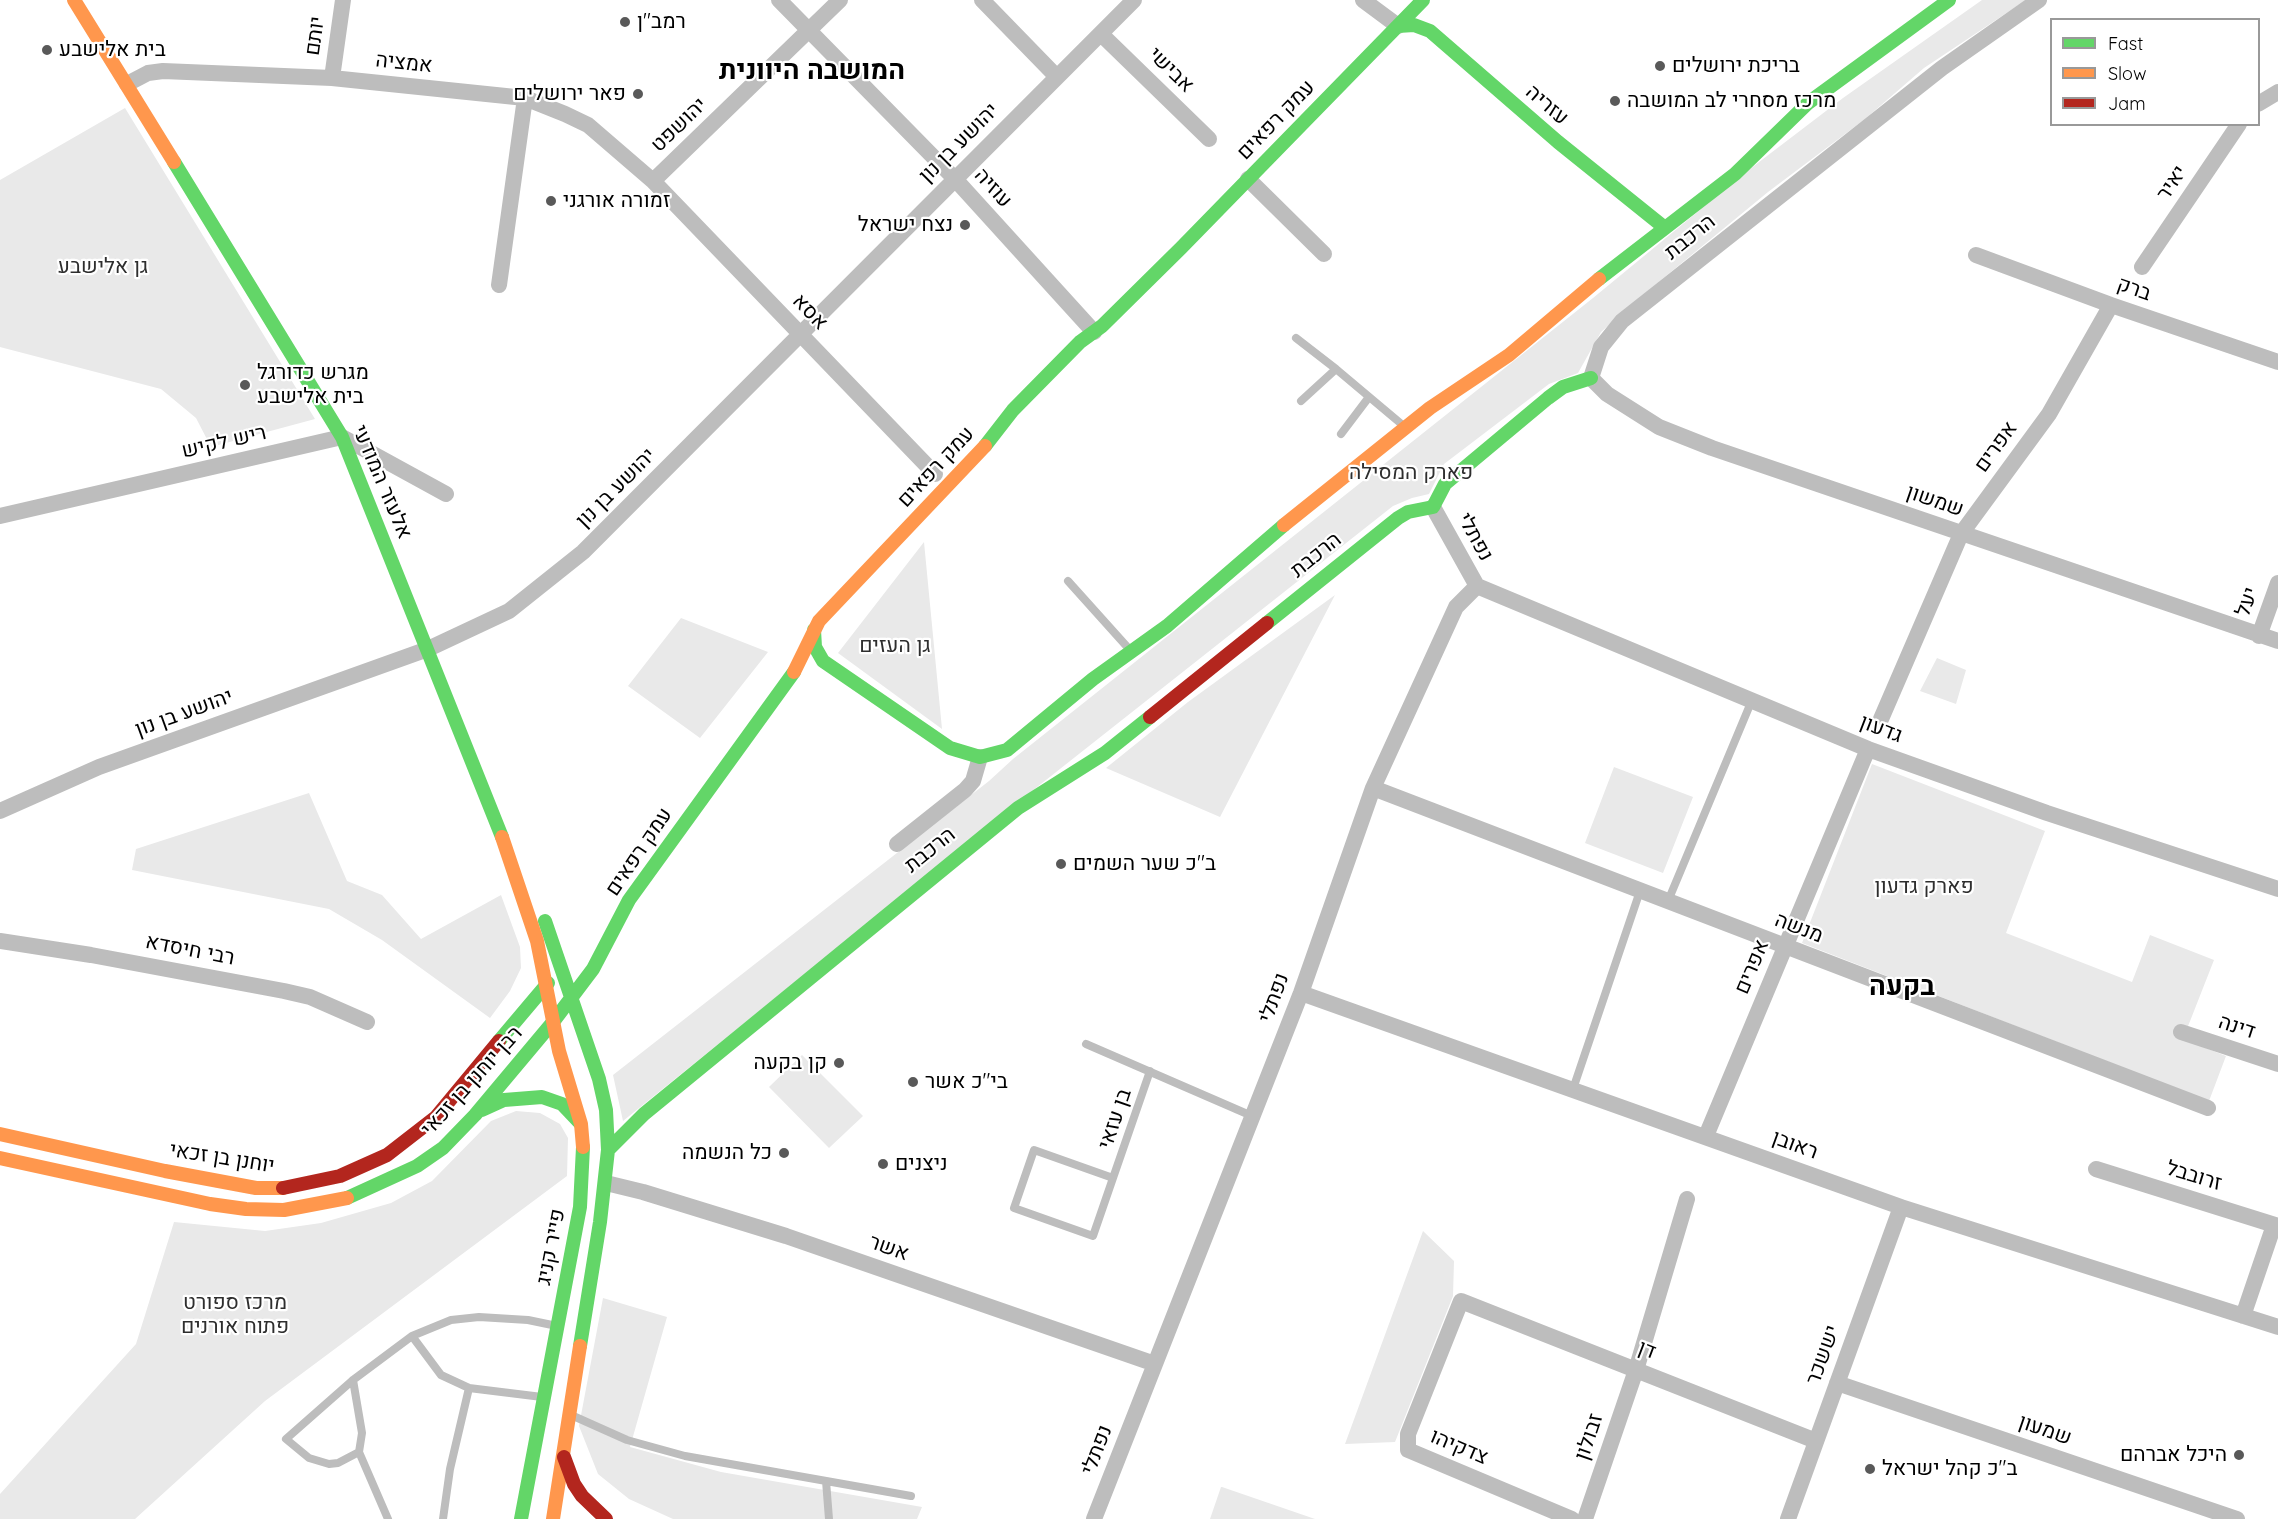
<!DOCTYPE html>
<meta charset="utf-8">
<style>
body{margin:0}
#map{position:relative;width:2278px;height:1519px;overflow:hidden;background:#fff;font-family:Quicksand,sans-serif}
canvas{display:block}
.legend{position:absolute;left:2050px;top:18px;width:210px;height:108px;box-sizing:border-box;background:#fff;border:2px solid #999;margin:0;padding:8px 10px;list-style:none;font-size:18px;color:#000}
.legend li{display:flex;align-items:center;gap:12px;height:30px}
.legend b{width:30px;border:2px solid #999}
</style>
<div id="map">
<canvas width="2278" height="1519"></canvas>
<ul class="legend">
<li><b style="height:8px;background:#63d668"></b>Fast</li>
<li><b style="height:8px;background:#ff974d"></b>Slow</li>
<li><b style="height:8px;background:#b3261e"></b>Jam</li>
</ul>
</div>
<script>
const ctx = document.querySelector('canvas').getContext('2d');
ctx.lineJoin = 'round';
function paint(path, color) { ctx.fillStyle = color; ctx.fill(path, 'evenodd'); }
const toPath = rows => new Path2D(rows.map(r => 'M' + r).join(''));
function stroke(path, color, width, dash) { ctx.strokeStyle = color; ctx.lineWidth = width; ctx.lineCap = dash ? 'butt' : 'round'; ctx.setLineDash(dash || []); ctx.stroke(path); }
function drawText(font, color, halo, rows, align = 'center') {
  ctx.font = font + ' Quicksand,Heebo,sans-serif'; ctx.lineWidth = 4.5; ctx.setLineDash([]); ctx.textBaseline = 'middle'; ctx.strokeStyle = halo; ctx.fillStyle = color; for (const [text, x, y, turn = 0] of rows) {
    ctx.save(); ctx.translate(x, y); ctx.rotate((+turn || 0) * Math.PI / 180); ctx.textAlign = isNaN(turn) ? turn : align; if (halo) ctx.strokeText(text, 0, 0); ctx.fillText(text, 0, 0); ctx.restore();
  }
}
const green = toPath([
 [1982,0,2026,0,1924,68,1865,119,1768,192,1638,299,1601,332,1578,373,1549,384,1444,464,1429,494,1412,498,1393,506,1008,810,623,1121,613,1075,989,781,1013,759,1593,298,1746,172,1843,98],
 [125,108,315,419,211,447,196,418,161,389,0,347,0,180],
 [924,542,942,729,838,653],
 [1335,595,1220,817,1106,768,1188,702],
 [681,618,768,652,700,738,628,686],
 [1937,658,1966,670,1956,704,1920,691],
 [1872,764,2045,831,2006,933,2132,982,2150,935,2214,960,2183,1039,2226,1056,2209,1101,1802,943],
 [1614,767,1693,797,1663,873,1585,843],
 [309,793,347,881,382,895,421,939,501,895,520,947,521,968,510,991,490,1018,382,940,329,909,132,870,136,849],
 [802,1055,863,1116,829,1148,769,1087],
 [516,1111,540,1113,560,1124,568,1138,567,1176,265,1401,135,1519,0,1519,0,1494,136,1344,174,1222,265,1231,321,1223,391,1203,432,1181,491,1121],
 [1423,1231,1454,1261,1453,1296,1395,1442,1345,1444],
 [603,1298,667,1317,630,1447,721,1472,922,1507,917,1519,673,1519,629,1499,598,1474,579,1426],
 [1221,1487,1222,1487,1315,1519,1210,1519]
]);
const lane = toPath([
 [1296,338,1336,369],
 [1301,401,1336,369,1405,427],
 [1341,434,1369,397],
 [1068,581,1130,650],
 [1668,901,1752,700],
 [1086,1044,1252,1116],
 [1573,1089,1640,891],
 [1113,1178,1034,1150,1014,1208,1093,1236,1113,1178,1150,1071],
 [412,1336,441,1375,469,1388],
 [353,1380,362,1433,359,1452,338,1463,329,1464,309,1458,286,1439,353,1380,412,1336,451,1320,479,1317,528,1320,557,1326],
 [571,1415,627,1440,685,1456,911,1496],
 [359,1452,388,1519],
 [826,1481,829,1519],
 [443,1519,450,1469,469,1388,542,1397]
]);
const street = toPath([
 [779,0,955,179,1094,332],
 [982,0,1056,76],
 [1363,0,1398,26],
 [2039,0,1942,68,1622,321,1601,347,1591,378,1607,394,1659,427,1712,448,2278,641],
 [1101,34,1209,139],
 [332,78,343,0],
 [127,84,148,73,163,71,332,78,525,98,565,114,588,125,653,181,935,474],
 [2258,104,2278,92],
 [1248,179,1324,254],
 [653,181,840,0],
 [1976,255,2111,305,2278,362],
 [2142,267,2239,124],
 [499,285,525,98],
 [0,516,342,437,446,494],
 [1477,586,1868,749,2047,813,2278,889],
 [2259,636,2278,583],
 [1881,719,1961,534,2049,414,2111,305],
 [1373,788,2208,1108],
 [0,811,99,767,428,649,509,611,583,552,1134,0],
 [897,844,965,790,973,781,980,757],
 [0,941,91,955,284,991,310,997,367,1022],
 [1301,993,1901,1207,2278,1327],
 [2181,1032,2278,1064],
 [1706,1136,1868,749],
 [2096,1169,2278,1226],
 [606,1183,643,1192,786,1236,1155,1364],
 [2243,1316,2274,1225],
 [1837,1383,2237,1519],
 [1094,1519,1301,993,1373,788,1456,607,1477,586,1433,507],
 [1572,1519,1408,1450,1408,1434,1461,1301,1816,1441],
 [1585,1519,1636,1370,1687,1199],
 [1788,1519,1901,1207]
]);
const fast = toPath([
 [1398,26,1414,25,1430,31,1558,142,1665,228],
 [174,162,342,437,502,837],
 [1599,279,1735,174,1808,103,1949,0],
 [985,446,1013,410,1080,342,1102,326,1181,248,1423,0],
 [1267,623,1398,518,1408,512,1433,507,1445,484,1548,398,1563,387,1591,378],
 [814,630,815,647,823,661,950,748,980,757,1007,750,1093,679,1167,626,1284,525],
 [545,921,599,1079,606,1110,608,1150,600,1222,580,1346],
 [499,1041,548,983],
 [482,1110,504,1100,542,1097,562,1104,580,1123],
 [608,1150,644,1114,1018,808,1105,753,1150,717],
 [347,1198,417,1166,443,1148,475,1115,553,1022,593,969,629,900,794,672],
 [521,1519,580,1207,583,1147]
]);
const slow = toPath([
 [74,0,174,162],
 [1284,525,1430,408,1509,355,1599,279],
 [794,672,819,621,985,446],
 [502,837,537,941,559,1051,581,1124,583,1147],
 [0,1134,165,1171,256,1188,283,1188],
 [0,1158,210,1204,246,1209,284,1210,347,1198],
 [553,1519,580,1346]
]);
const jam = toPath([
 [1150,717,1267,623],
 [283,1188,340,1176,387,1155,436,1117,499,1041],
 [564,1457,574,1484,582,1496,606,1519]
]);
const markers = [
 [625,22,6,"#595959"],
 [47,50,6,"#595959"],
 [1660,66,6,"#595959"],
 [638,94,6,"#595959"],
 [1615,101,6,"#595959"],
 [551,201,6,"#595959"],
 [965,225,6,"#595959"],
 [245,385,6,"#595959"],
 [1061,864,6,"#595959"],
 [839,1063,6,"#595959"],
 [913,1082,6,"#595959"],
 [784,1153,6,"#595959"],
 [883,1164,6,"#595959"],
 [2239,1455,6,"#595959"],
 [1870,1469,6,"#595959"]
];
const poiNames = [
 ["רמב\"ן",637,22],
 ["בית אלישבע",59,50],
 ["בריכת ירושלים",1672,66],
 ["פאר ירושלים",626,94,"right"],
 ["מרכז מסחרי לב המושבה",1627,101],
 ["זמורה אורגני",563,201],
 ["נצח ישראל",953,225,"right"],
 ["מגרש כדורגל",257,373],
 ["בית אלישבע",257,397],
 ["ב\"כ שער השמים",1073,864],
 ["קן בקעה",827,1063,"right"],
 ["בי\"כ אשר",925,1082],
 ["כל הנשמה",772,1153,"right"],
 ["ניצנים",895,1164],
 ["היכל אברהם",2227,1455,"right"],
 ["ב\"כ קהל ישראל",1882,1469]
];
const streetNames = [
 ["יותם",315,36,-82],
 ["אמציה",404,63,6],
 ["אבישי",1171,70,44],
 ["עזריה",1547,105,41],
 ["עמק רפאים",1276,120,-46],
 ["יהושפט",679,125,-44],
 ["יהושע בן נון",959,143,-45],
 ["יאיר",2172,183,-56],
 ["עוזיה",993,188,48],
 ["הרכבת",1690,237,-39],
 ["ברק",2134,289,19],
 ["אסא",810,312,46],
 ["ריש לקיש",224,442,-13],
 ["אפרים",1996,447,-54],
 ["עמק רפאים",936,467,-47],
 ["אלעזר המודעי",382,482,67],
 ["יהושע בן נון",616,488,-45],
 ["שמשון",1935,501,19],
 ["נפתלי",1475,537,61],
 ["הרכבת",1316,555,-39],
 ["יעל",2247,602,-70],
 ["יהושע בן נון",184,713,-20],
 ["גדעון",1881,729,21],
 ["הרכבת",930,850,-39],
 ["עמק רפאים",639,852,-56],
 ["מנשה",1799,928,21],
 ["רבי חיסדא",190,950,11],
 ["אפרים",1752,967,-67],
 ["נפתלי",1274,998,-70],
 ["דינה",2237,1027,18],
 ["רבן יוחנן בן זכאי",472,1081,-48],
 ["בן עזאי",1115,1119,-71],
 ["ראובן",1795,1145,20],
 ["יוחנן בן זכאי",222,1158,9],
 ["זרובבל",2194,1176,17],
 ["פייר קניג",551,1247,-79],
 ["אשר",889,1248,19],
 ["דן",1647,1350,21],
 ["יששכר",1823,1355,-70],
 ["שמעון",2045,1430,19],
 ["זבולון",1589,1437,-71],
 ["צדקיהו",1459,1447,23],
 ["נפתלי",1097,1450,-69]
];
const parkNames = [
 ["גן אלישבע",103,267],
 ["פארק המסילה",1411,473],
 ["גן העזים",895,646],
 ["פארק גדעון",1924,887],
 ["מרכז ספורט",235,1303],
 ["פתוח אורנים",235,1327]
];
const districtNames = [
 ["המושבה היוונית",812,71],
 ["בקעה",1902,987]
];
paint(green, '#e9e9e9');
stroke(lane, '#bdbdbd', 8);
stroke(street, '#bdbdbd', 16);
stroke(fast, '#63d668', 14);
stroke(slow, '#ff974d', 14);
stroke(jam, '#b3261e', 14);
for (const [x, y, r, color] of markers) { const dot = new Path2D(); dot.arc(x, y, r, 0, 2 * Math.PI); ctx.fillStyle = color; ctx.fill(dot); stroke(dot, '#fff', 2); }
drawText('21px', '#000', '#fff', poiNames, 'left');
drawText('21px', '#000', '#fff', streetNames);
drawText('21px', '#2e2e2e', '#fff', parkNames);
drawText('bold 27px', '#000', '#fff', districtNames);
</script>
